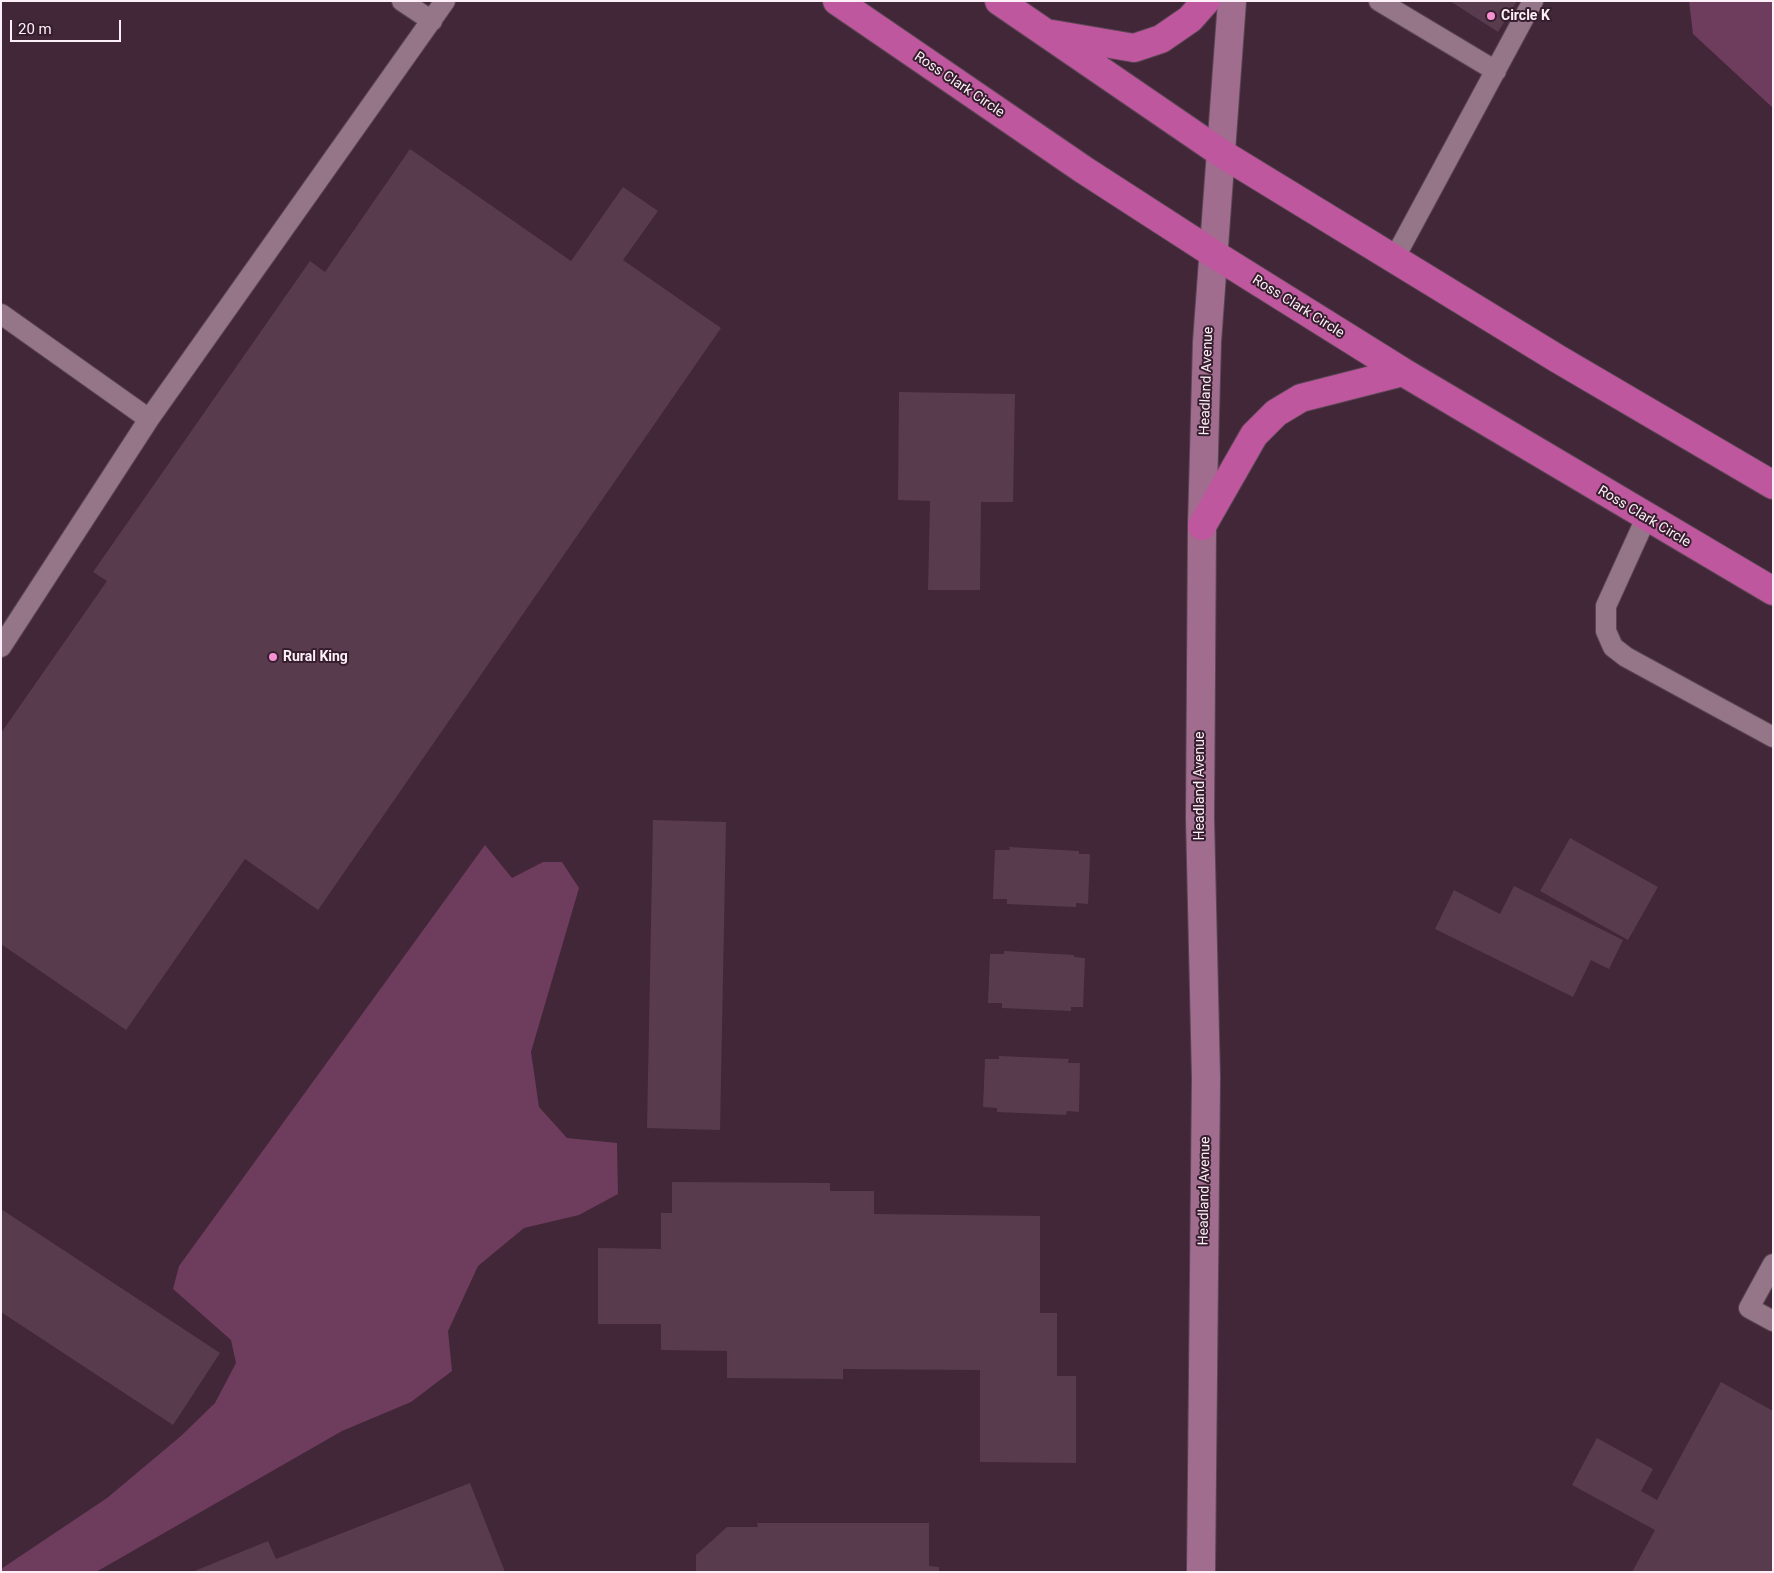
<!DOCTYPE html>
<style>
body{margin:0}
#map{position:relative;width:1774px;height:1573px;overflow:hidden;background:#412738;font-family:Roboto,sans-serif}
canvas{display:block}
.frame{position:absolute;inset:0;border:2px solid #fdeff7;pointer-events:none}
.scale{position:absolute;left:10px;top:20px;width:111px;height:22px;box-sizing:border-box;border:2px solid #fdeff7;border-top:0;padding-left:6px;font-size:15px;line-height:18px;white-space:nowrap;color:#fdeff7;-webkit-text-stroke:4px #361e2e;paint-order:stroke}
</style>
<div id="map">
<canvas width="1774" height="1573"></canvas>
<div class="frame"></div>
<div class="scale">20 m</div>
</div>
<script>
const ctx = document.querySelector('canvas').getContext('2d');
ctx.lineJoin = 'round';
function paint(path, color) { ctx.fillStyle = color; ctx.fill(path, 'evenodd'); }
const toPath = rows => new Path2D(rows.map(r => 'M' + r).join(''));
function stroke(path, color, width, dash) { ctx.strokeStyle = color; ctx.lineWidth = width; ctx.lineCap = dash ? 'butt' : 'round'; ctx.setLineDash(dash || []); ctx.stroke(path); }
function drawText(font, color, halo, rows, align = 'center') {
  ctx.font = font + ' Roboto,sans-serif'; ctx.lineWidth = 4; ctx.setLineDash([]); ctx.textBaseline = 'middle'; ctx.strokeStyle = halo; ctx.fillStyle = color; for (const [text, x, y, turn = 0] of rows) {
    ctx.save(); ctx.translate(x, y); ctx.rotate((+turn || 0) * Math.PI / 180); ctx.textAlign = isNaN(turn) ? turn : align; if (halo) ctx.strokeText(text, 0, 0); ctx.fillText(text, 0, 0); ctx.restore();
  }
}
const green = toPath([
 [1689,1,1773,1,1773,108,1693,34],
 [485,845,512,878,543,862,562,862,579,888,531,1052,539,1107,567,1138,617,1143,618,1194,579,1215,524,1228,478,1266,448,1331,452,1371,411,1402,342,1431,96,1572,1,1572,1,1569,107,1498,181,1436,215,1403,236,1363,231,1340,173,1289,179,1266]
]);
const building = toPath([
 [1450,1,1517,1,1498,32],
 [410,149,571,261,623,187,658,211,623,260,721,328,318,910,245,859,126,1030,1,944,1,733,107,581,93,572,310,261,325,272],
 [899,392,1015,394,1013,502,981,502,980,590,928,590,930,501,898,500],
 [653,820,726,822,720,1130,647,1128],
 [1570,838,1658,887,1628,940,1540,891],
 [1009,847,1079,851,1079,854,1090,854,1088,904,1076,903,1076,907,1007,904,1007,899,993,899,995,850,1010,850],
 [1514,886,1623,940,1609,969,1591,960,1573,997,1435,929,1454,890,1500,914],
 [1004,951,1074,955,1074,957,1085,958,1083,1007,1071,1007,1071,1011,1002,1008,1002,1003,988,1003,990,954,1004,954],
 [999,1056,1069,1059,1068,1063,1080,1063,1079,1112,1067,1111,1066,1115,997,1112,997,1108,983,1107,985,1059,999,1059],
 [672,1182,830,1183,830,1191,874,1191,874,1214,1040,1216,1040,1313,1057,1313,1057,1376,1076,1376,1076,1463,980,1462,980,1370,843,1369,843,1379,727,1378,727,1351,661,1350,661,1324,598,1324,598,1248,661,1249,661,1213,672,1213],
 [1,1209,220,1353,173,1425,1,1312],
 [1721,1382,1773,1411,1773,1572,1632,1572,1655,1530,1572,1485,1597,1438,1653,1469,1641,1491,1657,1500],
 [470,1483,505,1572,192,1572,268,1541,276,1559],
 [757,1523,929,1523,929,1566,939,1567,939,1572,696,1572,696,1555,727,1527,758,1527]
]);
const lane = toPath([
 [402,1,432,21],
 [1379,1,1496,71],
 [1394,259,1533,1],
 [1,314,149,419,445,1],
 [1646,518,1606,606,1606,631,1613,647,1626,657,1773,737],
 [1,647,149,419],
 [1773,1264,1749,1308,1773,1321]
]);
const secondary = toPath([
 [1201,1572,1206,1078,1200,818,1202,526,1207,342,1232,1]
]);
const highway = toPath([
 [837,1,1084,170,1214,254,1403,372,1773,591],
 [999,1,1221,153,1558,359,1773,485],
 [1052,34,1134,48,1161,39,1190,19,1206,1],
 [1202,526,1254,435,1276,413,1301,398,1403,372]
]);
const markers = [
 [1491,16,5,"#f591d2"],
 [273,657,5,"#f591d2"]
];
const poiNames = [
 ["Circle K",1501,16],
 ["Rural King",283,657]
];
const streetNames = [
 ["Ross Clark Circle",959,85,34],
 ["Ross Clark Circle",1298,307,32],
 ["Headland Avenue",1207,381,-88],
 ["Ross Clark Circle",1644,517,31],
 ["Headland Avenue",1200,786,-90],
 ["Headland Avenue",1205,1191,-89]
];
paint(green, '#6e3c5d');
paint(building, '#583c4d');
stroke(lane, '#5a4553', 22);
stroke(secondary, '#5a4553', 30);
stroke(highway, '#5a4553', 30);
stroke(lane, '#957689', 20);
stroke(secondary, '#a16d8f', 28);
stroke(highway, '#be579d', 28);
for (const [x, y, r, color] of markers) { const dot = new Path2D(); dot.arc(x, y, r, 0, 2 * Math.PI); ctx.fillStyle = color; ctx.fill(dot); stroke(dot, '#361e2e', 2); }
drawText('bold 14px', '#fdeff7', '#361e2e', poiNames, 'left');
drawText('14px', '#fdeff7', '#361e2e', streetNames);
</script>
